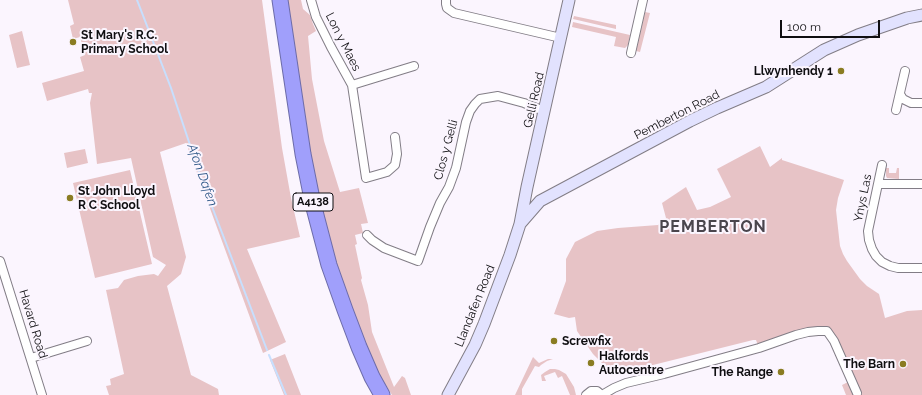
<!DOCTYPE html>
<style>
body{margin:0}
#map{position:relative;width:922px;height:395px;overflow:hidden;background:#fbf5fe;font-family:Raleway,sans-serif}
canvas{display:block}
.scale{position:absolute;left:780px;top:20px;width:100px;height:18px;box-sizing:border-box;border:2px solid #0f0e11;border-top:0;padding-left:5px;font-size:12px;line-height:14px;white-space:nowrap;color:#0f0e11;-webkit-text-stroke:3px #fbf5fe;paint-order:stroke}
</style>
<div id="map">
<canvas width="922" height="395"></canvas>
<div class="scale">100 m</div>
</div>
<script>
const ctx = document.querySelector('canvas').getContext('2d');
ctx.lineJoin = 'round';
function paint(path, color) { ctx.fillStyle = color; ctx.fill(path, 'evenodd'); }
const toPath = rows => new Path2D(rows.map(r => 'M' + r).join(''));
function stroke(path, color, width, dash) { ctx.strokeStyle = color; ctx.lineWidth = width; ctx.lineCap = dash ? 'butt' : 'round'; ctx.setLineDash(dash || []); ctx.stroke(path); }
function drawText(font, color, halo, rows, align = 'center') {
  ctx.font = font + ' Raleway,sans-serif'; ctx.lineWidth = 4; ctx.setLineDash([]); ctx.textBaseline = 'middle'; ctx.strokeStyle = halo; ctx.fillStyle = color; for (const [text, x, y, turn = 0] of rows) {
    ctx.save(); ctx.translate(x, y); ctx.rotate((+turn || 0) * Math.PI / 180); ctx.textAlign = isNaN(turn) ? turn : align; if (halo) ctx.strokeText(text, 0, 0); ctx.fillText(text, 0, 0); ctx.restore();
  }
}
const green = toPath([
 [68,0,262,0,282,148,291,198,300,237,247,249,286,342,263,353,186,143,160,152,186,257,181,274,167,286,191,375,218,389,219,395,109,395,106,386,111,385,110,379,124,374,106,290,118,288,124,280,138,276,154,274,158,276,166,265,153,257,131,158,97,164,90,103,92,93,89,93,88,89,47,101,42,83,84,71,80,57,85,55,80,37,73,39,70,26,74,24],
 [285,0,301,0,303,9,310,15,313,24,316,31,308,36,312,79,324,141,340,192,359,188,368,223,361,224,363,233,355,235,357,244,355,245,362,278,361,280,368,305,372,332,394,387,402,376,405,378,411,395,392,395,374,366,322,229],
 [645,12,650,13,640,52,636,51],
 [574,16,616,25,616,29,573,19],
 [573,22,630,35,628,45,625,48,614,46,616,37,572,27],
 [22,31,30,65,17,68,9,35],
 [760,146,770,167,782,158,782,160,844,180,838,198,836,210,840,246,843,254,847,261,860,279,867,286,879,294,885,318,907,311,922,310,922,395,846,395,842,385,848,382,833,346,825,336,814,334,759,348,756,340,753,340,617,374,610,372,606,367,593,354,577,331,575,317,569,318,554,314,566,281,566,259,575,242,597,231,618,228,658,225,666,218,662,203,686,187,697,210,710,207,731,197,717,169],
 [85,149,88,163,67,168,64,153],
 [886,168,889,168,889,173,896,173,897,168,899,168,899,179,887,178,886,176],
 [130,170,152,264,95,278,73,183],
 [285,354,301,395,284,395,270,360],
 [533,357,539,363,548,359,553,359,547,361,541,365,539,367,535,366,522,389,522,395,515,395],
 [550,369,555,369,559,370,566,374,574,387,576,395,570,395,562,376,558,378,555,372,544,376,546,381,542,381,541,375,545,372]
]);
const stream = toPath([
 [137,0,171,88,201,178,267,350],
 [269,355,286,395]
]);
const street = toPath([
 [311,0,316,17,331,47,352,85,366,178,387,172,395,165,397,154,395,137],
 [446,0,446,4,447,8,454,13,561,38],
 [631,53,643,0],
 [352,85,414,66],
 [900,94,903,99,911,103,922,103],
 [896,110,905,71],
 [882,165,868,231,869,240,872,249,876,256,882,262,890,266,898,268,922,268],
 [878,184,922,184],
 [367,235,372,240,384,248,418,261,430,227,440,203,449,187,456,168,466,122,470,111,475,104,480,99,498,96,524,103,544,111],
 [0,261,42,395],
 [31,358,87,341],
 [586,395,591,391,597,391,602,395],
 [602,395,614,388,626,383,664,374,759,348,796,335,808,332,818,331,827,331,834,341,857,393]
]);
const secondary = toPath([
 [520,224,540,201,690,121,717,108,766,87,824,50,858,35,907,18,922,15],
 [448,395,475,345,484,324,510,255,520,224,527,187,569,0]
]);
const highway = toPath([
 [280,0,303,154,313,204,329,265,345,310,359,347,372,377,382,395]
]);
const markers = [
 [73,42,4,"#8a7c22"],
 [841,71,4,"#8a7c22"],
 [70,198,4,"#8a7c22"],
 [554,341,4,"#8a7c22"],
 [591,363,4,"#8a7c22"],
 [903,364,4,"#8a7c22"],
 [781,372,4,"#8a7c22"]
];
const shields = [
 [313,202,40]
];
const shieldNames = [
 ["A4138",313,202]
];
const poiNames = [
 ["St Mary's R.C.",81,35],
 ["Primary School",81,49],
 ["Llwynhendy 1",833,71,"right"],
 ["St John Lloyd",78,191],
 ["R C School",78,205],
 ["Screwfix",562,341],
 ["Halfords",599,356],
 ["Autocentre",599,370],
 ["The Barn",895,364,"right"],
 ["The Range",773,372,"right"]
];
const streetNames = [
 ["Lon y Maes",343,42,63],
 ["Gelli Road",534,100,-77],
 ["Pemberton Road",677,115,-27],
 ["Clos y Gelli",446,150,-75],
 ["Ynys Las",863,198,-78],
 ["Llandafen Road",475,306,-68],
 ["Havard Road",33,324,73]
];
const waterNames = [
 ["Afon Dafen",202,175,70]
];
const districtNames = [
 ["PEMBERTON",713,227]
];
paint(green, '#e7c3c6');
stroke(stream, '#c7dffe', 2);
stroke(street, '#827d86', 10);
stroke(secondary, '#827d86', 13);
stroke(highway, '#6d6ca9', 17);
stroke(street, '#fff', 8);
stroke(secondary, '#e2e2fe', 11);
stroke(highway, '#a09ffb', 15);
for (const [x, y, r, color] of markers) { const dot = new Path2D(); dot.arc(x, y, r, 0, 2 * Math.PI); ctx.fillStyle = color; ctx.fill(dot); stroke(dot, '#fbf5fe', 1.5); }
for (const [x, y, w] of shields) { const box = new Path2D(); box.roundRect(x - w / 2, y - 9, w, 18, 3); ctx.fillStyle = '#fbf5fe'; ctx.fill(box); stroke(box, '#0f0e11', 1); }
drawText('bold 11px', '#0f0e11', null, shieldNames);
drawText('bold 12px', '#0f0e11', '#fbf5fe', poiNames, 'left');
drawText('12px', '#0f0e11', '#fbf5fe', streetNames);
drawText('italic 13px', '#305989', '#fbf5fe', waterNames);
ctx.letterSpacing = '1px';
drawText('bold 16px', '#4a454d', '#fbf5fe', districtNames);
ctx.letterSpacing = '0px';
</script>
